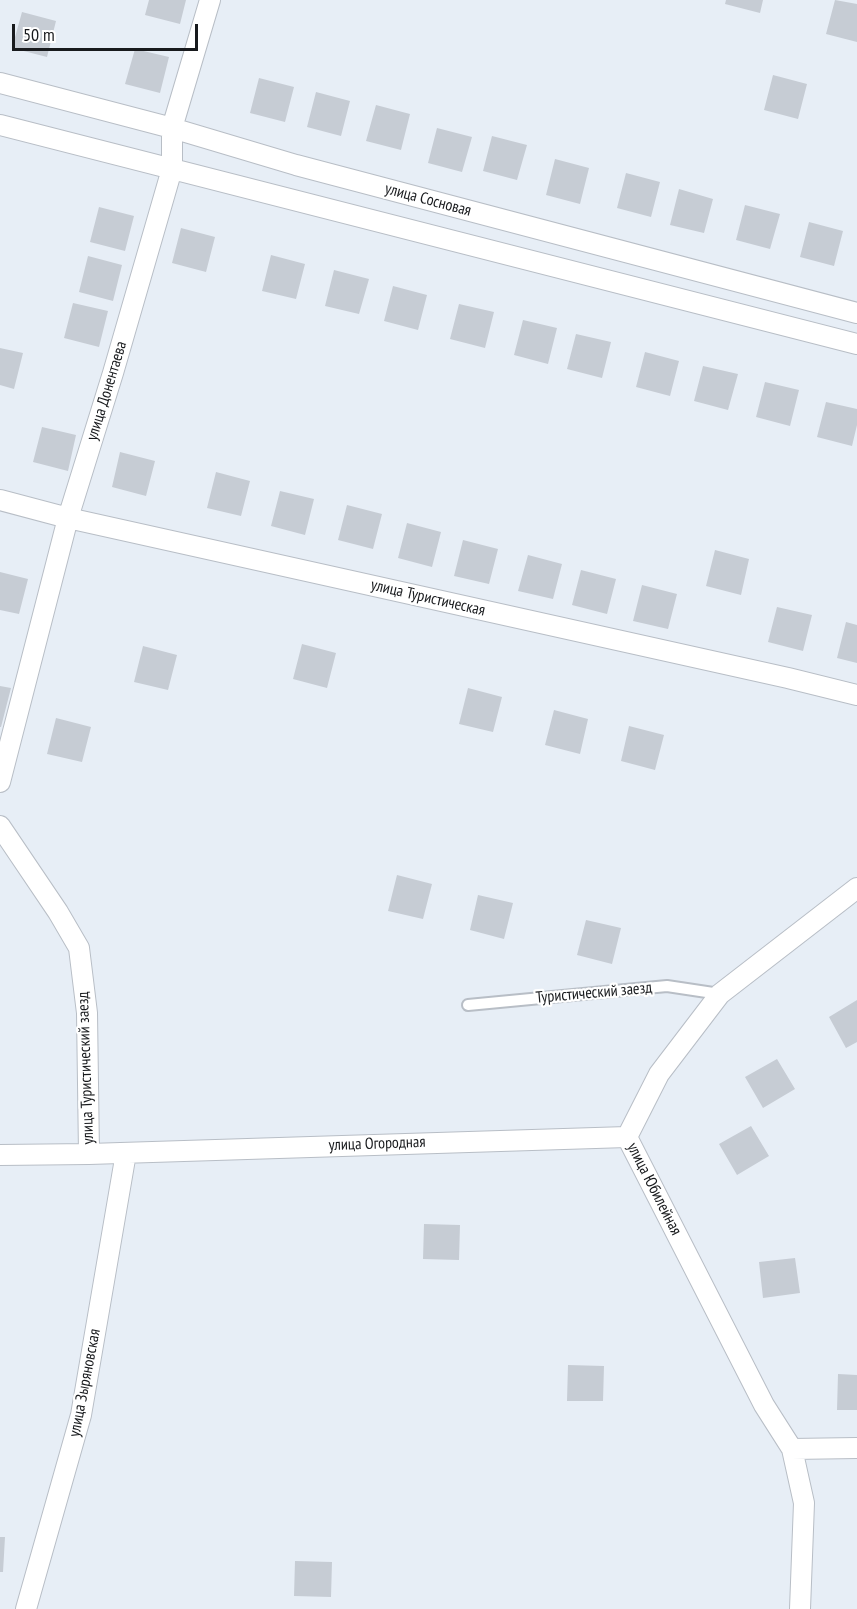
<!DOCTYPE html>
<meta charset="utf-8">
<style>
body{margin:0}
#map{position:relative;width:857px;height:1609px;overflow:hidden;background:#e7eef6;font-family:"PT Sans Narrow",sans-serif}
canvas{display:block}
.scale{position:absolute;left:12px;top:24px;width:186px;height:27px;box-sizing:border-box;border:3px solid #181a1d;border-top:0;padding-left:8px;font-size:18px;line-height:21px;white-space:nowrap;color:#181a1d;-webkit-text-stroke:4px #fff;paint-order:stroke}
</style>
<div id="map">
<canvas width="857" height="1609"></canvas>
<div class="scale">50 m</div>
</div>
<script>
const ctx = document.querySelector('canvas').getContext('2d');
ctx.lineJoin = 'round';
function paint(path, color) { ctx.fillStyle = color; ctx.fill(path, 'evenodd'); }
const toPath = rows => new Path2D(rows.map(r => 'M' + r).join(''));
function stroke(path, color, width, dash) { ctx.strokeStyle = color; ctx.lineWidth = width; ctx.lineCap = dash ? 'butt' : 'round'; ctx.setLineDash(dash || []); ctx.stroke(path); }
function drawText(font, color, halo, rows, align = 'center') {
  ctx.font = font + ' "PT Sans Narrow",sans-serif'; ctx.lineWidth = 4.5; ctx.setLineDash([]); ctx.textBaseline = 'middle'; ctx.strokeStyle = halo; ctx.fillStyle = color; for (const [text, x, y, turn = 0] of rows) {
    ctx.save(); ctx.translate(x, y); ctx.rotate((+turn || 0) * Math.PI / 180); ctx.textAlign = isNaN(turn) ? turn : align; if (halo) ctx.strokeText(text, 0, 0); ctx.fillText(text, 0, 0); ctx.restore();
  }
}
const building = toPath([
 [149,0,186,0,180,24,145,15],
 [726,0,763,0,760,13,725,4],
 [835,0,857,4,857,42,826,34],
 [22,12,56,21,47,57,12,48],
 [135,49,169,57,160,93,125,84],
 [773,75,807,84,798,119,764,110],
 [259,78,294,87,285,122,250,113],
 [316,92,350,101,341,136,307,127],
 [376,105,410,114,401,150,366,141],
 [437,128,472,137,462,172,428,163],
 [492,136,527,145,517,180,483,171],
 [555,159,589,168,580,204,546,195],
 [626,173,660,182,651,217,617,208],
 [679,189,713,199,704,233,670,225],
 [745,205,780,214,770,249,736,240],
 [99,207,134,216,125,251,90,242],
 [809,222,843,231,834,266,800,257],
 [181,228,215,237,206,272,172,263],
 [271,255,305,264,296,299,262,291],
 [88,256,122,265,113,301,79,292],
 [334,270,369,279,359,314,325,306],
 [393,286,427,295,418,330,384,321],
 [73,303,108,311,99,347,64,338],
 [459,304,494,312,485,348,450,339],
 [523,320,557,328,548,364,514,355],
 [576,334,611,342,602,378,567,369],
 [0,348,23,353,14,389,0,385],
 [645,352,679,361,670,396,636,387],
 [703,366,738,374,728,410,694,401],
 [765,382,799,390,790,426,756,417],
 [826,402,857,409,857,425,852,446,817,437],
 [42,427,76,435,68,471,33,462],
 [120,452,155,461,146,496,112,487],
 [216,472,250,481,241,516,207,508],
 [280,491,314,499,305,535,271,526],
 [347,505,382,514,373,549,338,540],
 [407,523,441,532,432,567,398,558],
 [463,540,498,549,489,584,454,576],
 [715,550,749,559,741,595,706,586],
 [528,555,562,564,553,599,518,591],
 [581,570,616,579,607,614,572,605],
 [0,572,28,579,19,614,0,610],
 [642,585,677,594,668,629,633,621],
 [777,607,812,615,803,651,768,642],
 [846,622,857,625,857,663,837,658],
 [302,644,336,653,327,688,293,679],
 [143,646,177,655,168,690,134,682],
 [0,686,11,688,1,727,0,727],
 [468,688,502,697,493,732,459,724],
 [554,710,588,719,580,754,545,745],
 [56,718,91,727,82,762,47,754],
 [629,726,664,735,655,770,621,761],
 [397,875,432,884,423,919,388,911],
 [478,895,513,903,504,939,470,930],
 [586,920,621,928,612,964,577,955],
 [857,1000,857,1042,846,1048,829,1017],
 [777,1059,795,1089,763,1108,745,1077],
 [751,1126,769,1156,737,1175,719,1144],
 [424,1224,460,1225,459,1260,423,1259],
 [795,1258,800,1293,763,1298,759,1262],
 [568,1365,604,1366,603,1401,567,1401],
 [838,1374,857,1375,857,1410,837,1410],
 [0,1537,5,1537,3,1572,0,1572],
 [295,1561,332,1562,331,1597,294,1596]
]);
const service = toPath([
 [468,1005,667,986,720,994]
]);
const minor = toPath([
 [0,83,172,128,296,165,857,313],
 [0,125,857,344],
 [0,500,68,518,788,678,857,695],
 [0,782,68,518,113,373,172,169,172,128,210,0],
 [0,826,58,912,79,948,87,1013,89,1154],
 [0,1155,89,1154,627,1137],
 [792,1449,857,1448],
 [26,1609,81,1415,126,1153],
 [800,1609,804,1503,792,1449,764,1405,627,1137,659,1074,720,994,857,888]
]);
const streetNames = [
 ["улица Сосновая",428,200,15],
 ["улица Донентаева",107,391,-73],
 ["улица Туристическая",428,598,13],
 ["Туристический заезд",594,993,-5],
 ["улица Туристический заезд",86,1068,-92],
 ["улица Огородная",377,1144,-2],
 ["улица Юбилейная",654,1189,63],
 ["улица Зыряновская",85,1383,-79]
];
paint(building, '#c6ccd4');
stroke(service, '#b8bec6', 14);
stroke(minor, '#b8bec6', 22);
stroke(service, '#fff', 10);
stroke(minor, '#fff', 20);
drawText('16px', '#181a1d', '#fff', streetNames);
</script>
